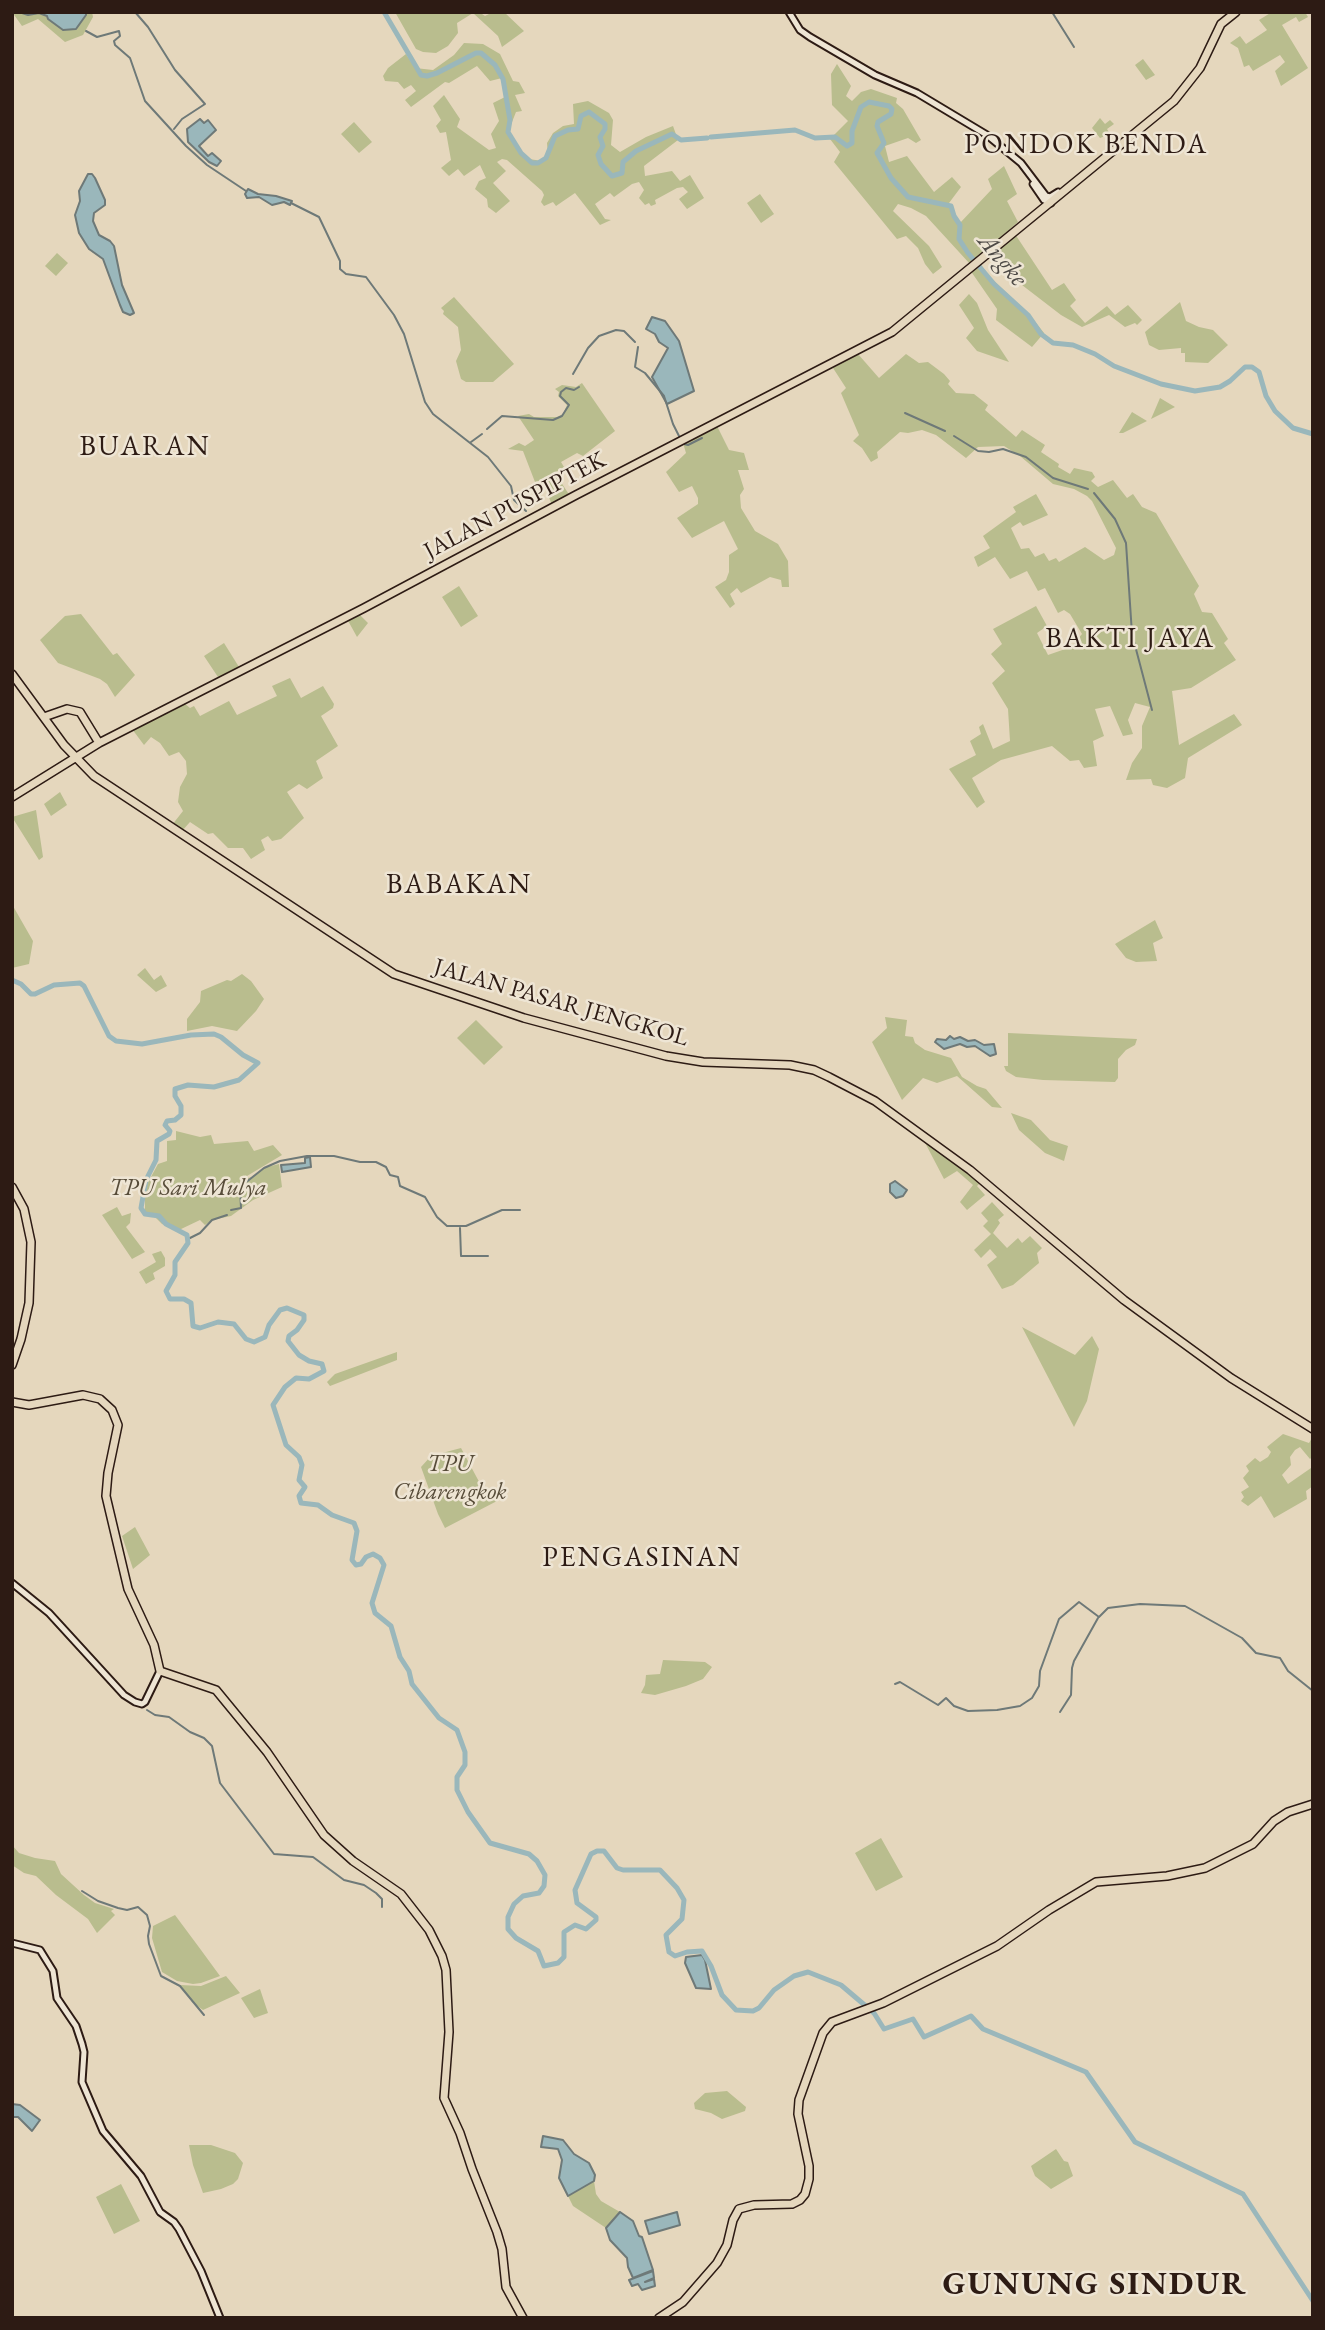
<!DOCTYPE html>
<style>
body{margin:0}
#map{position:relative;width:1325px;height:2330px;overflow:hidden;background:#e5d7bd;font-family:"EB Garamond",serif}
canvas{display:block}
.frame{position:absolute;inset:0;border:14px solid #2d1b14;pointer-events:none}
</style>
<div id="map">
<canvas width="1325" height="2330"></canvas>
<div class="frame"></div>
</div>
<script>
const ctx = document.querySelector('canvas').getContext('2d');
ctx.lineJoin = 'round';
function paint(path, color) { ctx.fillStyle = color; ctx.fill(path, 'evenodd'); }
const toPath = rows => new Path2D(rows.map(r => 'M' + r).join(''));
function stroke(path, color, width, dash) { ctx.strokeStyle = color; ctx.lineWidth = width; ctx.lineCap = dash ? 'butt' : 'round'; ctx.setLineDash(dash || []); ctx.stroke(path); }
function drawText(font, color, halo, rows, align = 'center') {
  ctx.font = font + ' "EB Garamond",serif'; ctx.lineWidth = 5; ctx.setLineDash([]); ctx.textBaseline = 'middle'; ctx.strokeStyle = halo; ctx.fillStyle = color; for (const [text, x, y, turn = 0] of rows) {
    ctx.save(); ctx.translate(x, y); ctx.rotate((+turn || 0) * Math.PI / 180); ctx.textAlign = isNaN(turn) ? turn : align; if (halo) ctx.strokeText(text, 0, 0); ctx.fillText(text, 0, 0); ctx.restore();
  }
}
const green = toPath([
 [12,12,92,12,93,17,83,35,65,42,38,19,22,26],
 [395,12,479,12,485,16,493,12,504,12,524,31,502,47,498,36,473,13,457,23,458,33,448,46,436,53,423,52,416,49],
 [1272,12,1305,12,1308,17,1299,22,1296,17,1282,25,1308,68,1281,86,1275,71,1285,62,1280,55,1253,71,1249,65,1244,67,1238,48,1230,43,1240,36,1246,44,1267,30,1259,20],
 [464,43,483,44,500,54,513,81,519,82,525,93,515,95,522,111,516,112,508,132,513,143,529,159,542,161,548,156,547,143,553,133,563,126,574,124,573,104,588,101,609,113,613,120,611,145,620,152,646,137,673,126,678,140,644,166,645,176,672,171,680,181,690,175,704,198,687,209,679,199,688,192,683,187,677,188,655,200,656,204,651,206,649,203,645,205,639,198,644,190,639,182,632,184,614,197,610,193,595,204,605,219,611,220,600,225,575,193,556,206,553,202,544,206,541,202,544,195,542,191,507,160,502,159,497,162,506,171,493,183,510,201,496,213,488,207,487,199,475,189,479,181,486,178,480,165,464,176,458,169,449,176,441,168,451,160,446,132,440,133,436,126,441,120,433,106,444,95,460,119,457,127,489,150,496,148,491,134,499,121,493,103,507,96,502,78,490,81,477,66,449,83,445,82,411,107,405,100,416,91,411,85,404,89,398,82,385,81,383,76,388,68,406,54,415,68,433,70,454,55],
 [1143,59,1155,75,1146,80,1135,65],
 [837,64,851,86,846,96,852,101,861,92,871,89,897,98,896,103,903,109,921,140,916,143,908,138,885,146,889,162,907,156,934,192,952,177,961,187,949,203,955,218,960,223,992,189,988,179,1004,166,1017,194,1007,201,1018,222,970,264,926,216,911,208,898,204,893,211,929,246,942,267,933,274,925,264,918,248,906,236,897,239,834,162,840,152,830,139,848,121,832,105,831,74],
 [1100,118,1105,124,1110,120,1114,124,1107,129,1110,134,1100,138,1092,128],
 [354,122,372,142,359,153,341,134],
 [760,194,774,214,761,223,747,203],
 [1015,234,1052,290,1064,283,1076,300,1070,306,1085,323,1107,306,1115,315,1128,305,1142,320,1137,325,1135,323,1125,327,1109,315,1082,327,1061,315,1022,285,993,251],
 [57,253,68,263,56,276,45,266],
 [979,262,990,277,1029,314,1044,333,1032,347,996,320,997,309,970,270],
 [969,294,977,303,988,330,1009,362,977,351,966,338,974,328,959,305],
 [454,297,514,364,493,382,466,382,461,379,456,361,461,350,458,327,443,314,444,311,441,308],
 [1180,302,1186,321,1199,327,1213,330,1228,345,1208,363,1185,362,1185,353,1181,353,1181,348,1159,350,1149,345,1145,332],
 [858,354,879,378,906,354,919,363,928,362,944,374,950,381,948,384,956,393,974,394,988,405,985,410,1016,437,1022,430,1045,445,1041,452,1059,464,1058,467,1070,474,1074,468,1092,472,1095,477,1091,481,1098,487,1113,480,1127,498,1133,494,1142,507,1156,513,1199,586,1194,594,1202,612,1212,613,1228,639,1224,643,1236,660,1191,688,1172,691,1179,745,1234,714,1242,725,1188,758,1185,778,1167,788,1153,785,1151,779,1126,780,1132,763,1142,748,1142,726,1150,707,1135,703,1128,720,1133,734,1123,736,1110,706,1095,709,1104,736,1093,741,1097,766,1084,768,1079,760,1070,761,1052,746,1001,760,972,778,985,802,977,808,949,769,976,755,970,741,981,734,979,727,983,724,993,749,1010,741,1008,709,992,683,1005,671,991,654,1002,644,993,629,1036,606,1047,626,1037,633,1048,655,1071,647,1082,634,1070,614,1064,610,1058,613,1045,588,1038,591,1027,571,1010,579,995,557,978,567,974,557,990,548,983,536,1016,512,1013,507,1036,494,1048,515,1023,526,1020,522,1011,528,1021,549,1029,548,1035,557,1044,553,1049,561,1056,558,1059,562,1085,547,1104,560,1114,555,1116,548,1092,501,1087,496,1074,489,1053,484,1020,456,1004,446,978,447,966,458,936,435,922,430,908,433,900,432,877,452,878,458,871,462,862,448,853,441,859,435,841,393,846,388,833,368],
 [582,383,615,431,583,456,577,453,561,462,564,467,555,473,570,496,552,505,542,480,535,482,523,451,508,449,519,443,525,446,534,440,518,416,529,414,534,417,557,417,563,414,567,405,558,396,559,392,555,389,562,385,576,387],
 [1160,398,1175,407,1151,419],
 [1132,412,1147,421,1123,433,1119,433],
 [717,426,729,450,744,453,749,470,738,470,744,489,740,495,741,508,755,531,778,544,788,561,789,587,782,587,781,580,770,577,741,593,737,588,730,594,735,604,730,608,715,587,726,580,729,572,729,555,738,549,724,521,692,538,677,518,698,504,698,498,692,486,679,492,666,472,686,453,683,443],
 [459,586,478,616,461,627,442,597],
 [358,613,368,623,357,637,346,617],
 [81,614,113,655,117,653,135,675,115,697,107,684,100,679,58,663,40,640,65,616],
 [224,643,239,667,218,677,204,656],
 [290,678,301,698,323,686,334,704,333,708,321,716,338,746,316,761,323,778,307,789,299,784,287,792,304,818,281,839,272,841,268,836,261,840,265,850,251,859,243,848,228,848,213,833,208,834,190,822,181,832,172,825,183,811,178,802,180,787,187,774,186,761,179,752,169,756,160,743,151,737,144,745,132,729,184,703,190,708,194,706,200,716,229,701,237,715,277,696,272,686],
 [60,792,67,805,51,816,44,804],
 [36,810,43,857,39,860,12,817],
 [13,906,33,941,29,964,12,968],
 [1155,920,1163,938,1153,943,1157,961,1136,962,1126,958,1115,944],
 [145,968,154,980,161,975,167,986,156,992,137,975],
 [242,974,251,981,264,999,256,1011,237,1031,212,1026,187,1031,187,1019,200,1002,201,991,227,980,231,981],
 [885,1017,907,1020,905,1036,913,1037,915,1043,925,1050,951,1058,962,1077,977,1086,986,1089,1002,1108,992,1107,957,1076,937,1083,923,1078,902,1100,872,1042,887,1028],
 [476,1020,503,1047,484,1065,457,1038],
 [1008,1033,1137,1039,1135,1045,1126,1050,1118,1059,1118,1078,1115,1082,1043,1080,1016,1077,1006,1071,1004,1066,1008,1066],
 [1011,1113,1031,1120,1050,1140,1068,1146,1064,1161,1045,1153,1019,1130],
 [176,1131,200,1137,211,1135,214,1144,248,1141,254,1151,273,1145,282,1155,242,1179,253,1177,263,1168,279,1164,282,1187,253,1200,231,1216,212,1220,205,1225,200,1220,179,1230,162,1224,154,1216,145,1216,145,1188,158,1164,167,1161,167,1141,176,1140],
 [921,1135,983,1180,977,1186,985,1195,967,1210,960,1202,973,1185,957,1171,944,1179],
 [992,1202,1004,1215,998,1220,1000,1223,993,1233,1007,1248,1018,1238,1022,1243,1030,1236,1042,1248,1037,1253,1039,1263,1013,1285,1002,1289,987,1265,997,1257,990,1249,981,1258,974,1250,991,1234,983,1226,988,1221,981,1213],
 [117,1207,122,1216,131,1213,130,1223,126,1227,145,1252,132,1259,102,1215],
 [161,1251,165,1258,165,1266,153,1273,155,1279,146,1284,139,1272,156,1262,152,1254],
 [1022,1327,1075,1355,1092,1336,1099,1349,1087,1401,1074,1427],
 [397,1352,397,1360,330,1386,327,1382,335,1374],
 [1283,1434,1309,1443,1313,1436,1313,1456,1310,1459,1300,1447,1295,1450,1290,1457,1291,1465,1282,1475,1288,1484,1311,1468,1313,1486,1306,1491,1307,1499,1274,1518,1261,1496,1248,1506,1241,1501,1244,1497,1241,1492,1249,1487,1243,1478,1249,1471,1246,1466,1255,1458,1260,1462,1268,1457,1271,1452,1267,1447],
 [461,1448,484,1491,491,1488,497,1501,445,1528,438,1514,421,1467,431,1456],
 [135,1527,150,1555,133,1569,122,1536],
 [663,1660,705,1662,712,1667,703,1679,686,1686,655,1695,641,1693,645,1685,646,1675,660,1674],
 [881,1838,903,1877,876,1891,855,1853],
 [12,1845,19,1853,35,1858,55,1861,61,1874,84,1895,95,1903,114,1909,111,1911,115,1915,97,1933,88,1919,56,1895,36,1876,24,1873,12,1865],
 [175,1915,201,1950,220,1976,201,1983,193,1984,177,1981,162,1972,152,1938,153,1926],
 [226,1976,240,1993,203,2010,192,2002,180,1985,201,1986],
 [260,1989,268,2013,254,2018,241,1998],
 [727,2091,746,2107,745,2111,722,2119,711,2113,695,2109,694,2103,705,2093],
 [189,2145,211,2145,235,2153,243,2163,238,2179,233,2184,221,2189,203,2193,193,2165],
 [1056,2149,1064,2161,1068,2162,1073,2176,1051,2189,1035,2176,1031,2166],
 [594,2181,596,2194,601,2201,620,2212,606,2228,573,2206,568,2196],
 [121,2184,140,2221,114,2234,96,2197]
]);
const water = toPath([
 [19,12,86,12,86,15,76,29,63,30,48,19,47,16,39,13,28,15,19,12],
 [200,119,204,123,208,120,216,130,199,146,208,156,212,153,221,161,217,166,209,162,188,142,187,129,200,119],
 [88,174,92,174,95,178,105,200,105,205,94,213,93,221,99,235,110,241,114,246,122,285,134,313,130,315,123,312,120,305,103,259,89,249,79,233,75,215,80,201,79,191,88,174],
 [248,189,258,194,276,196,292,201,290,205,284,202,272,205,259,197,247,198,245,194,248,189],
 [652,317,665,321,679,341,694,391,667,404,652,377,668,348,659,342,655,334,646,329,652,317],
 [950,1036,954,1039,960,1037,968,1041,975,1040,984,1045,994,1044,996,1054,990,1056,975,1046,967,1047,960,1044,944,1049,935,1042,937,1039,946,1040,950,1036],
 [310,1157,311,1167,282,1172,281,1165,305,1163,305,1158,310,1157],
 [895,1181,907,1190,903,1196,896,1198,890,1192,890,1184,895,1181],
 [702,1955,705,1960,711,1989,696,1988,685,1963,686,1957,702,1955],
 [12,2104,20,2105,40,2120,32,2131,18,2117,12,2117,12,2104],
 [543,2136,563,2140,574,2154,589,2163,595,2175,594,2181,568,2196,559,2178,562,2160,558,2149,541,2147,543,2136],
 [620,2212,633,2221,639,2236,642,2237,653,2270,633,2278,628,2267,627,2258,610,2240,606,2228,620,2212],
 [677,2212,680,2225,649,2234,645,2221,677,2212],
 [653,2271,654,2278,645,2282,654,2279,655,2286,642,2290,638,2284,632,2286,629,2280,653,2271]
]);
const stream = toPath([
 [135,12,148,27,175,70,205,104,182,119,174,129],
 [1052,12,1074,47],
 [86,31,97,37,119,31,120,36,114,41,115,45,130,58,145,101,186,146,207,165,246,191],
 [291,203,319,217,340,261,340,269,346,274,366,277,394,315,404,334,425,402,433,414,488,457,511,486,514,500,526,511],
 [638,347,635,367,645,373,664,396,673,424,680,438],
 [573,374,588,348,599,336,616,330,624,331,635,342],
 [905,413,945,431],
 [487,429,502,416,553,420,562,416,569,405,560,396,561,392,566,388,574,390,579,387],
 [954,436,978,451,989,452,1003,449,1026,457,1053,478,1088,489],
 [471,442,482,434],
 [684,444,688,445,702,438],
 [1094,493,1115,519,1126,543,1132,634,1152,710],
 [231,1210,241,1208,240,1187,264,1168,280,1161,307,1156,334,1156,360,1162,376,1162,386,1167,390,1175,398,1177,400,1186,425,1197,437,1217,447,1226,466,1226,502,1210,520,1210],
 [460,1228,461,1256,488,1256],
 [188,1239,200,1233,212,1220,227,1215],
 [895,1684,900,1682,938,1705,946,1698,954,1706,968,1711,997,1710,1020,1706,1032,1698,1039,1686,1040,1671,1059,1619,1079,1602,1099,1617,1108,1608,1140,1604,1185,1606,1242,1638,1256,1653,1280,1658,1288,1671,1313,1691],
 [147,1710,155,1715,169,1717,190,1732,204,1738,212,1746,220,1783,274,1854,313,1857,344,1880,364,1885,376,1893,382,1899,382,1907],
 [1060,1712,1071,1695,1072,1668,1074,1661,1098,1618],
 [82,1891,98,1901,118,1908,127,1910,138,1907,147,1915,150,1926,148,1936,149,1944,161,1976,180,1986,204,2015]
]);
const river = toPath([
 [384,12,421,75,427,76,437,73,476,53,481,53,495,65,503,79,510,120,508,132,521,153,532,163,538,163,546,158,555,136,568,130,578,129,581,116,589,112,605,124,605,129,600,137,603,146,598,155,601,164,612,176,622,173,623,162,636,151,672,134,681,140,707,138],
 [711,137,795,130,815,138,835,137,847,146,852,143,852,131,861,107,869,102,889,106,892,109,891,114,878,122,877,126,884,143,877,153,891,178,908,197,951,206,954,216,960,225,959,239,968,253,994,284,1028,315,1041,334,1053,343,1073,345,1095,354,1114,366,1161,384,1195,391,1220,387,1230,381,1245,367,1252,367,1259,372,1266,396,1275,411,1293,428,1313,434],
 [12,980,21,984,31,994,35,994,54,985,80,983,84,986,109,1036,116,1041,142,1044,191,1035,214,1034,221,1037,243,1055,258,1063,239,1080,214,1087,188,1085,175,1089,175,1096,181,1106,181,1115,175,1120,167,1121,165,1125,170,1131,169,1134,157,1141,156,1160,146,1180,141,1208,145,1214,159,1216,166,1224,187,1235,188,1243,175,1262,175,1275,166,1291,170,1299,184,1299,191,1303,193,1326,200,1328,218,1322,234,1324,246,1339,254,1342,265,1337,269,1325,280,1310,287,1308,304,1315,304,1320,297,1330,289,1336,288,1341,299,1355,309,1361,322,1364,324,1371,309,1379,296,1378,285,1387,273,1405,286,1445,299,1457,302,1465,299,1480,305,1487,299,1496,301,1503,318,1505,332,1515,354,1523,357,1531,352,1560,356,1565,361,1564,366,1557,373,1554,380,1558,384,1565,372,1603,375,1613,391,1626,400,1657,409,1671,412,1684,439,1718,457,1730,465,1752,465,1765,457,1777,457,1790,468,1812,490,1843,529,1854,537,1861,545,1875,544,1886,539,1893,523,1896,514,1904,508,1917,508,1929,516,1938,538,1951,544,1966,558,1963,564,1957,564,1932,575,1925,586,1929,596,1920,596,1917,577,1903,575,1890,591,1854,597,1851,604,1851,617,1868,623,1870,660,1870,677,1888,684,1900,682,1919,666,1935,669,1952,675,1956,687,1952,702,1951,711,1966,722,1995,736,2010,753,2011,759,2008,774,1990,794,1976,808,1972,841,1985,874,2013,884,2029,913,2019,924,2037,971,2016,983,2029,1086,2072,1135,2142,1243,2194,1313,2301]
]);
const secondary = toPath([
 [789,12,800,30,810,37,875,75,917,93,987,135,1021,163,1046,196,1050,197,1058,192],
 [1033,184,1044,200,1051,203],
 [12,1583,49,1613,124,1695,135,1702,142,1704,145,1702,160,1671],
 [12,1943,40,1950,53,1971,57,1998,76,2026,82,2044,84,2052,82,2082,103,2131,141,2176,160,2212,174,2222,179,2229,201,2271,220,2318]
]);
const primary = toPath([
 [12,674,64,745,94,776,394,974,524,1018,666,1056,703,1062,790,1065,814,1070,829,1077,875,1101,970,1170,1124,1300,1231,1378,1313,1429],
 [44,717,67,709,80,712,99,743],
 [12,797,99,743,364,608,576,495,892,332,1174,101,1200,68,1221,24,1236,12],
 [12,1187,24,1209,31,1242,29,1303,21,1339,12,1365],
 [12,1402,29,1405,83,1395,100,1399,112,1410,118,1425,108,1473,106,1496,128,1589,154,1645,160,1671,216,1690,267,1752,324,1835,353,1861,401,1894,429,1930,442,1956,446,1970,449,2032,444,2098,460,2133,472,2169,497,2232,502,2249,506,2287,523,2318],
 [659,2318,683,2302,717,2263,727,2245,733,2220,739,2209,754,2205,792,2204,800,2200,805,2194,809,2179,809,2166,798,2114,799,2100,823,2033,832,2022,883,2003,997,1946,1049,1910,1096,1882,1167,1876,1205,1868,1253,1844,1274,1821,1288,1812,1313,1804]
]);
const streetNames = [
 ["JALAN PUSPIPTEK",515,506,-28],
 ["JALAN PASAR JENGKOL",561,1003,16]
];
const parkNames = [
 ["TPU Sari Mulya",188,1188],
 ["TPU",450,1464],
 ["Cibarengkok",450,1492]
];
const waterNames = [
 ["Angke",1002,260,50]
];
const quarterNames = [
 ["PONDOK BENDA",1086,145],
 ["BUARAN",145,447],
 ["BAKTI JAYA",1130,639],
 ["BABAKAN",459,885],
 ["PENGASINAN",642,1558]
];
const districtNames = [
 ["GUNUNG SINDUR",1095,2285]
];
paint(green, '#b9bd8e');
paint(water, '#9ab7bb');
stroke(water, '#6e7978', 2);
stroke(stream, '#6e7978', 2);
stroke(river, '#9ab7bb', 5);
stroke(secondary, '#2d1b14', 9);
stroke(primary, '#2d1b14', 10);
stroke(secondary, '#eee5d4', 5);
stroke(primary, '#e5d7bd', 7);
drawText('24px', '#2d1b14', '#eee5d4', streetNames);
drawText('italic 24px', '#574c39', '#eee5d4', parkNames);
drawText('italic 26px', '#4e4a46', '#eee5d4', waterNames);
ctx.letterSpacing = '2px';
drawText('28px', '#2d1b14', '#eee5d4', quarterNames);
ctx.letterSpacing = '0px';
ctx.letterSpacing = '2px';
drawText('bold 32px', '#2d1b14', '#eee5d4', districtNames);
ctx.letterSpacing = '0px';
</script>
